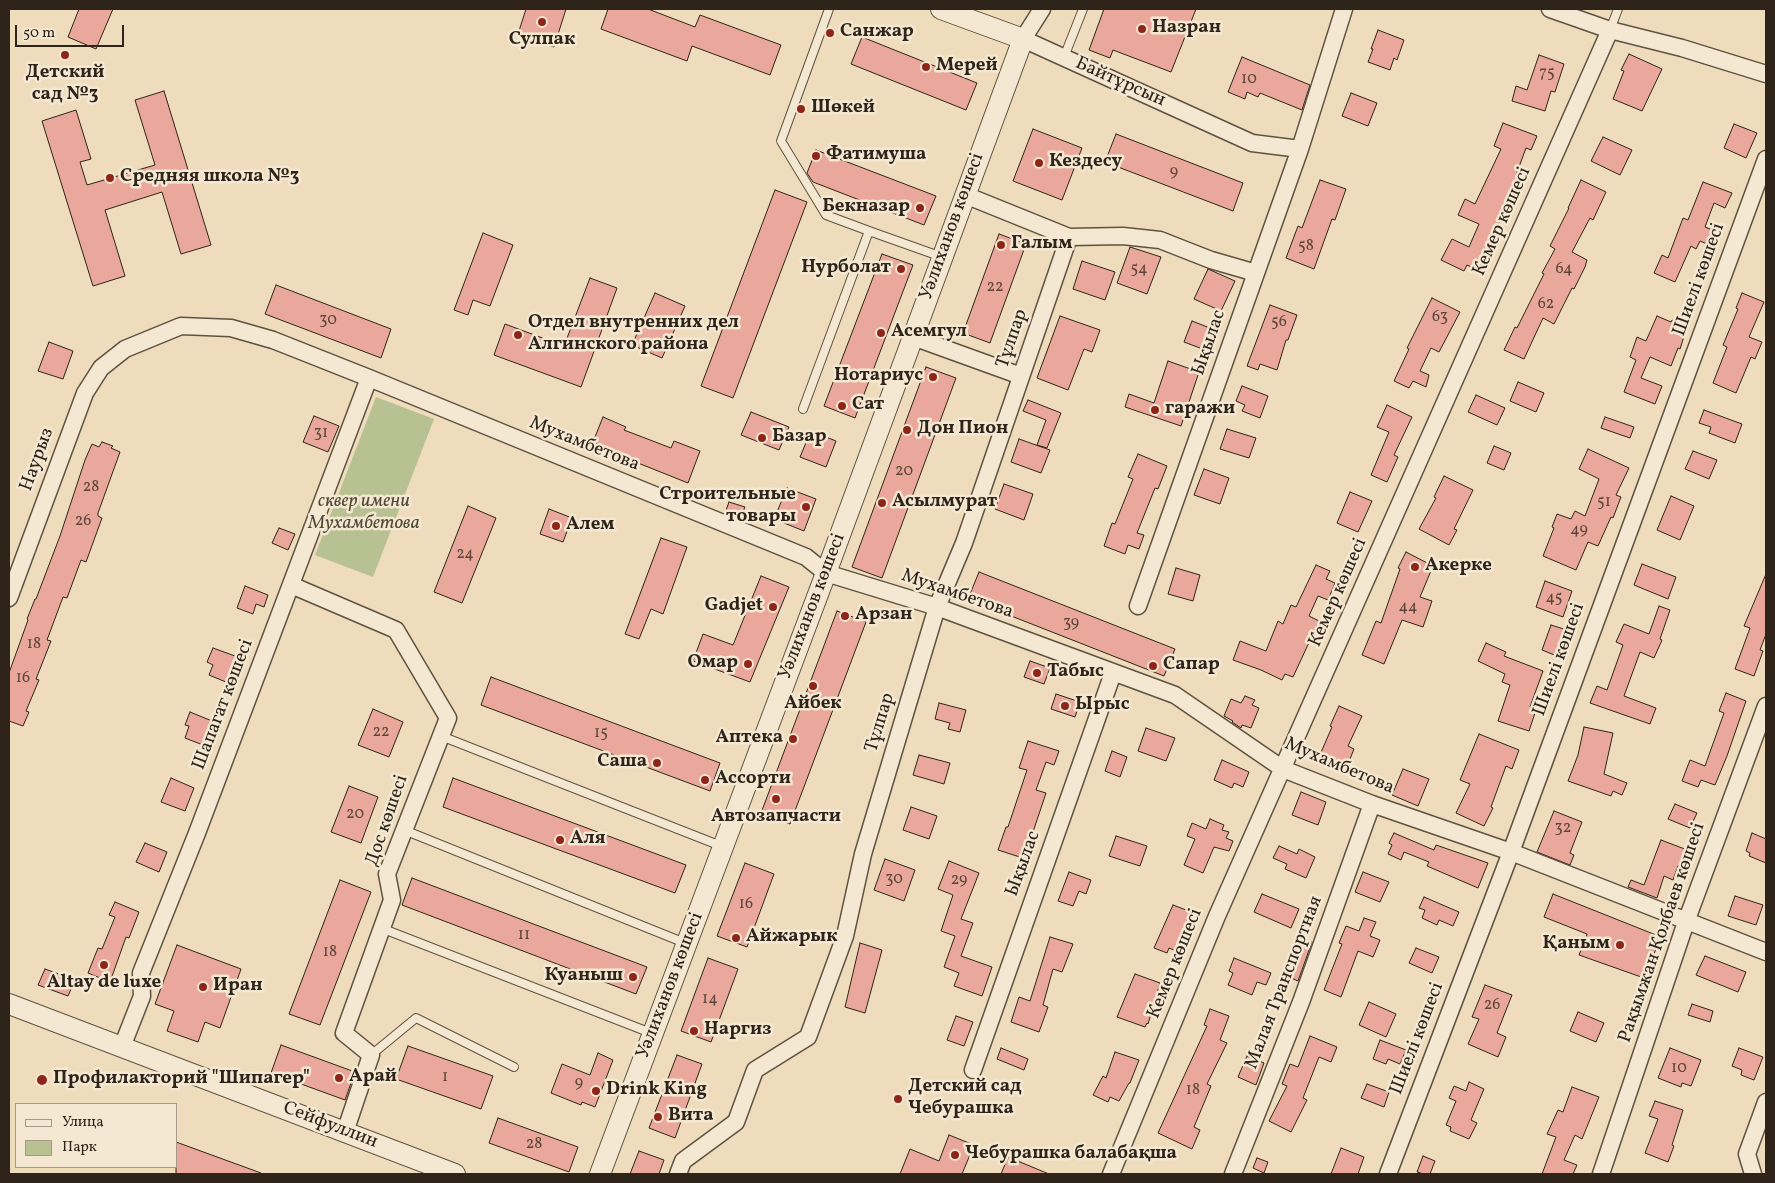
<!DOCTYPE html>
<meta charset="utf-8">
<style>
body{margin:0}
#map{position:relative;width:1775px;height:1183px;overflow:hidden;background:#efdcbc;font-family:Vollkorn,serif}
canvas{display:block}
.frame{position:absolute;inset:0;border:10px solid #2e2419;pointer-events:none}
.legend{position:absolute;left:15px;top:1103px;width:162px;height:65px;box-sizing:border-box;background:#f5e8d3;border:1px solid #a59a89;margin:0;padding:6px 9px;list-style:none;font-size:15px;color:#2e2419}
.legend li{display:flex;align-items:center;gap:10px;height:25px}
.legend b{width:25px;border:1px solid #a59a89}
.scale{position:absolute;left:15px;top:25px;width:109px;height:22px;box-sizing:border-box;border:2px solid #2e2419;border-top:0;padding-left:6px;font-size:15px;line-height:18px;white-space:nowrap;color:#2e2419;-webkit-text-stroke:4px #f5e8d3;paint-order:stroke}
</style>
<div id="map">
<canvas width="1775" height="1183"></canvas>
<div class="frame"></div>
<ul class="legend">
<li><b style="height:6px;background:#f5e8d3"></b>Улица</li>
<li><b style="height:14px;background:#b7c192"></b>Парк</li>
</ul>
<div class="scale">50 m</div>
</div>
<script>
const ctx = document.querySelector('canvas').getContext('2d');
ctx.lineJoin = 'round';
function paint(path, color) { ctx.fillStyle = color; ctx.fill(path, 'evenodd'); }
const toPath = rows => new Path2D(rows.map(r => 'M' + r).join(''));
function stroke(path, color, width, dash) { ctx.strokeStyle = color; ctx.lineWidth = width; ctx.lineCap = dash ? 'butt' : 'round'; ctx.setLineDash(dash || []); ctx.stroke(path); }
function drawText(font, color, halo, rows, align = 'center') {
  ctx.font = font + ' Vollkorn,serif'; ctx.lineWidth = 5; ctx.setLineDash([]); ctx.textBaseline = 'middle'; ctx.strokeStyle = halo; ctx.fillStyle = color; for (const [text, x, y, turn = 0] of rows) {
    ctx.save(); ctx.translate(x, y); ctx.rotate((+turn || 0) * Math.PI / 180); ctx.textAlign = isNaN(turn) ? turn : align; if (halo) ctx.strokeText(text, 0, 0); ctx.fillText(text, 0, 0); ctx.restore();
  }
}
const green = toPath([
 [376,397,434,419,373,577,315,555]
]);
const building = toPath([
 [79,9,113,9,96,49,68,37,79,9],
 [526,9,566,9,554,47,518,34,526,9],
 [608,9,648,9,695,27,700,15,781,45,770,75,692,46,687,61,601,29,608,9],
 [1104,9,1196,9,1171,72,1113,50,1110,58,1089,50,1104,9],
 [1378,30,1404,40,1397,60,1394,58,1390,70,1368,62,1373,49,1371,49,1378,30],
 [862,37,977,83,966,110,851,64,862,37],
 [1629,54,1662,69,1642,111,1613,99,1624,71,1621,70,1629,54],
 [1539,55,1564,64,1555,92,1551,91,1545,111,1512,101,1516,86,1527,90,1539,55],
 [1242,57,1310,85,1302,110,1260,93,1258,97,1247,92,1245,99,1228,92,1242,57],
 [164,91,211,245,181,254,162,192,105,210,125,276,93,286,42,121,76,110,91,159,80,162,87,185,155,165,135,100,164,91],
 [1351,93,1377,103,1368,126,1342,116,1351,93],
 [1503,123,1537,136,1531,150,1526,148,1516,175,1522,178,1512,199,1510,198,1478,270,1467,265,1464,271,1441,260,1452,239,1469,247,1479,224,1458,215,1465,199,1475,204,1501,149,1494,146,1503,123],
 [1734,124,1757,133,1746,158,1724,148,1734,124],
 [1033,129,1082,148,1062,200,1013,181,1033,129],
 [1116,134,1243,183,1233,211,1105,162,1116,134],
 [1603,137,1632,150,1620,175,1591,161,1603,137],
 [816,150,936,196,924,225,813,182,807,173,816,150],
 [1320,180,1346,189,1335,220,1332,219,1314,269,1286,258,1298,226,1302,228,1320,180],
 [1581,180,1606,192,1593,220,1590,218,1572,252,1587,260,1585,267,1574,289,1572,288,1554,324,1543,318,1524,359,1504,350,1515,327,1517,328,1544,274,1542,273,1555,249,1550,246,1569,208,1568,208,1581,180],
 [1703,182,1732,193,1725,208,1714,203,1705,227,1720,233,1714,247,1700,241,1696,249,1691,246,1675,282,1654,273,1662,255,1668,258,1683,218,1688,220,1703,182],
 [775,190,807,202,733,398,701,386,775,190],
 [483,233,513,245,490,306,473,300,468,315,454,310,483,233],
 [999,234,1026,244,990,343,963,333,999,234],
 [1130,247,1161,257,1147,294,1117,283,1130,247],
 [882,254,913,265,855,418,824,406,882,254],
 [1082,261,1115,272,1105,300,1073,289,1082,261],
 [1208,269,1235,281,1221,311,1194,299,1208,269],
 [590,278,617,288,581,387,494,355,505,324,564,346,590,278],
 [276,285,391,329,381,358,265,314,276,285],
 [655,293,685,306,662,358,632,345,655,293],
 [1742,293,1764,302,1749,337,1762,342,1755,359,1751,357,1736,393,1713,383,1727,347,1723,345,1738,309,1736,308,1742,293],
 [1432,298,1460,312,1439,352,1431,348,1420,371,1429,375,1426,387,1413,381,1409,388,1394,381,1409,349,1407,348,1432,298],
 [1270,305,1297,315,1288,340,1286,340,1277,370,1260,364,1258,370,1247,366,1270,305],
 [1060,316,1100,330,1092,352,1084,349,1068,390,1037,378,1060,316],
 [1657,316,1671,322,1672,320,1687,327,1680,349,1678,348,1671,366,1650,357,1641,378,1662,386,1655,404,1624,392,1636,360,1630,357,1637,337,1646,341,1657,316],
 [1192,321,1215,330,1208,351,1184,342,1192,321],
 [49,342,73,351,63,379,38,371,49,342],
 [1168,361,1199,372,1181,426,1125,407,1129,394,1154,403,1168,361],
 [926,367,956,378,882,578,852,567,926,367],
 [1518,382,1544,393,1536,412,1510,401,1518,382],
 [1242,386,1268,396,1260,418,1242,411,1245,405,1236,401,1242,386],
 [1476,395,1505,408,1497,425,1468,412,1476,395],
 [1028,400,1061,413,1047,448,1037,445,1046,420,1023,411,1028,400],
 [1387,405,1412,417,1394,455,1398,457,1387,482,1371,475,1389,432,1377,427,1387,405],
 [1704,410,1742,424,1735,443,1709,433,1711,427,1699,423,1704,410],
 [751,412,789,427,779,450,741,435,751,412],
 [314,416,339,426,328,452,303,442,314,416],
 [603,417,626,427,624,430,671,448,674,441,700,451,688,483,623,457,624,455,593,442,603,417],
 [1605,417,1634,427,1630,438,1601,428,1605,417],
 [1227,429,1256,438,1249,458,1220,449,1227,429],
 [811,431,836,441,826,467,800,457,811,431],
 [1019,439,1050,450,1041,473,1011,462,1019,439],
 [102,442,113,446,111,448,120,452,98,513,98,516,102,518,86,562,81,560,67,598,63,597,47,640,51,641,36,679,39,680,26,711,29,712,23,726,9,721,9,673,28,620,27,619,35,599,36,599,60,536,85,460,92,444,99,447,102,442],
 [1494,446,1511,453,1504,470,1487,463,1494,446],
 [1588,449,1629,468,1616,495,1621,497,1613,518,1611,517,1598,546,1588,542,1576,570,1543,556,1554,528,1552,527,1557,514,1571,519,1575,511,1585,516,1599,479,1579,469,1588,449],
 [1693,451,1717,460,1709,479,1685,469,1693,451],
 [1138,454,1167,466,1158,489,1155,488,1137,533,1144,535,1139,549,1128,545,1125,554,1104,546,1112,523,1115,524,1133,479,1128,477,1138,454],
 [1204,469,1229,478,1220,504,1194,495,1204,469],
 [1444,476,1473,490,1454,529,1457,530,1449,545,1419,529,1436,498,1434,497,1444,476],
 [1004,484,1033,494,1024,520,995,509,1004,484],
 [787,488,816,499,804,531,774,519,787,488],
 [1350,492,1372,501,1358,532,1337,523,1350,492],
 [1671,496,1694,506,1680,540,1657,530,1671,496],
 [729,502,745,507,740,519,725,513,729,502],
 [468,506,496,518,462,603,434,592,468,506],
 [549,509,572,518,563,542,540,534,549,509],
 [279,528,295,534,288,550,272,543,279,528],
 [661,538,687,547,663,614,651,609,639,639,625,634,661,538],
 [1406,552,1433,566,1420,597,1432,601,1423,627,1402,620,1384,664,1362,655,1376,621,1381,623,1400,569,1398,568,1406,552],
 [1642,564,1676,577,1668,599,1634,585,1642,564],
 [1316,565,1330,571,1326,579,1335,583,1328,600,1318,596,1309,616,1319,621,1293,677,1285,674,1282,680,1261,670,1233,660,1240,641,1266,651,1278,621,1283,624,1291,605,1296,607,1316,565],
 [1176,568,1200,575,1193,601,1168,594,1176,568],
 [979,572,1175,649,1164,676,968,599,979,572],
 [1766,574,1766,634,1760,650,1763,651,1754,676,1735,669,1750,628,1744,626,1766,574],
 [761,576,789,587,750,682,693,661,703,634,733,645,761,576],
 [1545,581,1572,591,1563,617,1536,607,1545,581],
 [245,586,268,595,264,607,256,604,253,614,237,608,245,586],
 [1659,606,1670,610,1660,639,1662,640,1654,658,1640,652,1624,696,1656,708,1650,724,1590,703,1597,686,1607,690,1623,645,1616,642,1624,624,1649,634,1659,606],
 [837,611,866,622,790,824,761,813,837,611],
 [1551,625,1567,630,1557,656,1542,650,1551,625],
 [1486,643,1506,652,1504,656,1543,671,1530,707,1536,710,1529,731,1498,721,1510,685,1502,682,1505,674,1478,661,1486,643],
 [213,648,246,660,238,679,229,676,226,682,209,675,213,665,207,662,213,648],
 [1030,661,1050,668,1044,684,1024,677,1030,661],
 [491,677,720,763,710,791,481,705,491,677],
 [1726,693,1746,701,1727,756,1715,785,1701,780,1698,787,1682,781,1690,760,1705,766,1724,713,1719,711,1726,693],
 [1056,694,1080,702,1075,717,1051,709,1056,694],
 [1245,696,1255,700,1252,705,1259,708,1251,728,1242,725,1241,728,1232,722,1233,721,1224,716,1231,699,1241,703,1245,696],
 [939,703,966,710,960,732,948,729,950,723,935,719,939,703],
 [1339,706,1362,716,1348,746,1354,749,1346,769,1319,757,1332,727,1330,726,1339,706],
 [373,709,403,722,389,757,358,745,373,709],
 [190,712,212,721,203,745,185,738,189,726,185,725,190,712],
 [1584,727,1613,733,1604,774,1627,783,1622,795,1613,791,1611,796,1568,781,1578,755,1584,727],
 [1146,728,1175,738,1166,761,1138,751,1146,728],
 [1479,734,1519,750,1512,769,1506,766,1491,807,1493,808,1484,826,1456,813,1470,784,1460,780,1479,734],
 [1028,741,1059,751,1054,765,1046,762,1036,790,1046,793,1032,835,1034,836,1026,859,998,850,1006,827,1008,827,1027,770,1019,768,1028,741],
 [1112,751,1127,757,1120,777,1105,771,1112,751],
 [919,755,950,763,944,784,913,775,919,755],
 [1222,760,1249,772,1243,787,1234,783,1232,788,1214,780,1222,760],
 [1403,769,1429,779,1418,806,1392,795,1403,769],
 [171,778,194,788,185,811,161,802,171,778],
 [453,778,686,865,675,893,443,807,453,778],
 [349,786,378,797,361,843,331,832,349,786],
 [1301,792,1326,802,1318,825,1292,815,1301,792],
 [1675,804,1697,813,1690,828,1668,819,1675,804],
 [911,807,937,816,929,839,903,830,911,807],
 [1554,811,1582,822,1570,853,1574,855,1570,865,1537,852,1554,811],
 [1210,819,1224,825,1222,830,1229,832,1226,838,1233,841,1229,851,1214,847,1203,873,1184,865,1195,839,1187,836,1192,823,1206,829,1210,819],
 [1394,833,1434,850,1436,845,1488,863,1478,888,1427,866,1429,862,1404,852,1401,860,1388,854,1392,845,1389,843,1394,833],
 [1752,833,1766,839,1766,863,1749,856,1750,853,1746,851,1752,833],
 [1116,836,1147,846,1140,866,1109,856,1116,836],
 [1661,840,1690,851,1684,868,1678,866,1673,880,1664,876,1657,898,1628,887,1631,880,1644,885,1661,840],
 [145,843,167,852,159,872,136,862,145,843],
 [1279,846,1297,854,1299,849,1315,857,1306,878,1285,869,1287,864,1273,858,1279,846],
 [885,859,915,870,904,901,874,890,885,859],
 [949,861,979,873,961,919,973,923,961,956,992,967,982,996,954,986,959,973,944,967,955,936,941,931,953,895,938,889,949,861],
 [745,863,774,874,747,947,717,936,745,863],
 [1069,872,1091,880,1086,894,1079,891,1073,906,1058,901,1069,872],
 [1363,872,1389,882,1380,902,1355,892,1363,872],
 [412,878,647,967,636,994,402,905,412,878],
 [340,880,371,892,320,1025,289,1014,340,880],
 [1262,894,1299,909,1291,928,1254,912,1262,894],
 [1553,894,1661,937,1644,978,1579,955,1587,934,1544,917,1553,894],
 [1735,896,1763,905,1756,925,1728,916,1735,896],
 [1424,897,1459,912,1453,926,1439,920,1437,925,1422,918,1425,910,1419,908,1424,897],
 [115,902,139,912,129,938,126,937,110,982,88,973,98,948,102,949,115,917,109,915,115,902],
 [1173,905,1194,913,1179,952,1169,948,1167,953,1154,948,1173,905],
 [1364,918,1376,922,1370,936,1380,940,1373,957,1358,951,1341,997,1324,990,1342,944,1339,943,1346,926,1359,931,1364,918],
 [1050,937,1073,944,1062,972,1053,969,1043,1005,1048,1007,1039,1032,1011,1022,1019,997,1030,1001,1050,937],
 [1298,937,1312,942,1298,981,1289,977,1299,951,1293,948,1298,937],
 [860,943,882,950,865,1013,845,1007,860,943],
 [177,945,241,969,220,1028,205,1022,198,1042,167,1031,174,1011,155,1004,177,945],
 [1416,948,1439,957,1432,973,1409,963,1416,948],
 [1705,956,1746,972,1738,992,1696,975,1705,956],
 [708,958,738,969,711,1042,681,1031,708,958],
 [1234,958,1271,973,1266,985,1257,982,1252,995,1228,985,1233,973,1229,971,1234,958],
 [45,969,75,980,68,996,38,985,45,969],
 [1135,974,1160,983,1148,1024,1147,1023,1145,1027,1117,1017,1135,974],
 [1485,985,1512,995,1497,1033,1506,1037,1498,1057,1468,1044,1479,1019,1472,1017,1485,985],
 [1369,1002,1396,1014,1386,1037,1359,1025,1369,1002],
 [1692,1004,1713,1011,1710,1022,1688,1015,1692,1004],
 [1210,1009,1229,1016,1220,1040,1227,1043,1207,1084,1211,1086,1194,1127,1200,1130,1192,1149,1158,1133,1207,1026,1204,1025,1210,1009],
 [1578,1012,1604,1023,1596,1042,1570,1031,1578,1012],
 [956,1016,973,1022,964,1046,947,1040,956,1016],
 [1310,1036,1337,1047,1331,1062,1319,1057,1303,1098,1307,1100,1291,1132,1269,1121,1287,1086,1282,1084,1290,1064,1298,1067,1310,1036],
 [1380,1040,1406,1050,1400,1064,1388,1059,1386,1064,1373,1059,1380,1040],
 [281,1045,355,1072,345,1100,271,1073,281,1045],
 [408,1046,493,1076,481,1109,396,1079,408,1046],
 [1001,1048,1028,1059,1024,1070,997,1059,1001,1048],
 [1670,1048,1701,1060,1691,1086,1682,1083,1681,1087,1658,1078,1670,1048],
 [1739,1048,1763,1057,1754,1080,1741,1075,1742,1070,1732,1066,1739,1048],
 [1115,1052,1139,1060,1130,1083,1129,1083,1119,1101,1110,1097,1108,1102,1093,1095,1103,1076,1106,1078,1115,1052],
 [598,1053,613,1060,595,1107,582,1102,581,1105,551,1093,562,1064,590,1075,598,1053],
 [677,1055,702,1064,675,1138,649,1128,677,1055],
 [1247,1056,1264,1063,1256,1085,1238,1077,1247,1056],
 [1469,1082,1484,1089,1471,1120,1477,1123,1469,1139,1450,1131,1451,1127,1446,1125,1456,1101,1449,1098,1454,1086,1466,1091,1469,1082],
 [1367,1084,1389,1092,1384,1107,1361,1098,1367,1084],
 [1572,1087,1599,1097,1582,1139,1575,1135,1564,1160,1577,1165,1573,1174,1542,1174,1556,1137,1547,1134,1558,1110,1563,1112,1572,1087],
 [1655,1101,1683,1110,1672,1145,1674,1146,1668,1162,1645,1153,1658,1119,1649,1116,1655,1101],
 [498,1118,578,1147,569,1172,489,1143,498,1118],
 [949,1135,974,1145,962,1174,900,1174,910,1149,939,1161,949,1135],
 [176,1142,261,1173,260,1174,176,1174,176,1142],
 [1341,1148,1364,1157,1358,1174,1331,1174,1341,1148],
 [639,1151,664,1160,659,1174,630,1174,639,1151],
 [1423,1156,1435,1161,1430,1174,1424,1174,1417,1172,1423,1156],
 [1008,1157,1049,1174,1001,1174,1008,1157],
 [1257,1158,1268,1162,1264,1173,1253,1168,1257,1158]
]);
const service = toPath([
 [829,9,781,141,826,215,869,231],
 [1610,30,1618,9],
 [1064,57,1083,9],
 [803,409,869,231,942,257],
 [441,736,721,846],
 [404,830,685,943],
 [381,928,651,1033],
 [371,1055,416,1018,514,1067]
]);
const minor = toPath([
 [1550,9,1610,30,1682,48,1766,74],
 [1023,39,1252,143,1300,149],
 [1023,39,1042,9],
 [965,195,1069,237,1123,236,1160,240,1211,260,1256,273],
 [913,337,1021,376],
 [291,585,396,630,448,718,387,874,392,900,344,1033,371,1055,345,1132],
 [9,598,85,393,101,368,125,349,181,326,231,328,273,340,369,378,806,557,826,573,937,607,1175,695,1283,769,1372,804,1511,852,1766,952],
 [1138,606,1300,149,1344,9],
 [122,1047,142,996,141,973,197,833,369,378],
 [973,1070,1113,673],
 [678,1174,683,1161,736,1122,755,1070,808,1037,845,936,863,854,937,607,964,543,1069,237],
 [1111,1174,1217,916,1610,30],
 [1233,1174,1301,1002,1372,804],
 [1388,1174,1511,852,1766,159],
 [1601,1174,1686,922,1766,706],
 [1753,1174,1747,1154,1766,1102]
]);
const tertiary = toPath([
 [9,1004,455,1174],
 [600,1174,826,573,1023,39,941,9]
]);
const markers = [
 [542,22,5,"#8f2418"],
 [1142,29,5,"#8f2418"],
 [830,33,5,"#8f2418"],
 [65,55,5,"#8f2418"],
 [926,67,5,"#8f2418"],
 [801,109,5,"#8f2418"],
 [816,156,5,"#8f2418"],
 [1039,163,5,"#8f2418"],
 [110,178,5,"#8f2418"],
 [920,208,5,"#8f2418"],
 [1001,245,5,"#8f2418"],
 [901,269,5,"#8f2418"],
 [881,333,5,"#8f2418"],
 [518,335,5,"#8f2418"],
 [933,377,5,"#8f2418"],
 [842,406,5,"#8f2418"],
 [1155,410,5,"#8f2418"],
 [907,430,5,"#8f2418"],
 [762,438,5,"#8f2418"],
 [882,503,5,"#8f2418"],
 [806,507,5,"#8f2418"],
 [556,526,5,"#8f2418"],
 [1415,567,5,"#8f2418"],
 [773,607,5,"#8f2418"],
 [845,616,5,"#8f2418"],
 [748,664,5,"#8f2418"],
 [1153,666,5,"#8f2418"],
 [1037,673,5,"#8f2418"],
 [813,686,5,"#8f2418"],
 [1065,706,5,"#8f2418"],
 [793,739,5,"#8f2418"],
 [657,763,5,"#8f2418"],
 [705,780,5,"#8f2418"],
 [776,799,5,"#8f2418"],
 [560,840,5,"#8f2418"],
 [736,938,5,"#8f2418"],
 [1620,945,5,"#8f2418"],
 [104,965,5,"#8f2418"],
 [633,977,5,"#8f2418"],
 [203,987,5,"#8f2418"],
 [694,1031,5,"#8f2418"],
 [339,1078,5,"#8f2418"],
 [42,1080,6,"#8f2418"],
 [596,1091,5,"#8f2418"],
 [898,1099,5,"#8f2418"],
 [658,1117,5,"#8f2418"],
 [955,1155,5,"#8f2418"]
];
const numberNames = [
 ["75",1547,74],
 ["10",1249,80],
 ["9",1174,173],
 ["58",1306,247],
 ["54",1139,270],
 ["64",1564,270],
 ["22",995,288],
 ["62",1546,305],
 ["63",1440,318],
 ["30",328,321],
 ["56",1279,323],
 ["31",321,434],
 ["20",904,472],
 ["28",91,488],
 ["51",1604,503],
 ["26",83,522],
 ["49",1579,531],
 ["24",465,555],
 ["45",1554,599],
 ["44",1408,608],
 ["39",1071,624],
 ["18",34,645],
 ["16",23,679],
 ["22",381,733],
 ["15",601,734],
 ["20",355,815],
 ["32",1563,829],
 ["30",894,880],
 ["29",959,881],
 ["16",746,905],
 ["11",524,936],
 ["18",330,953],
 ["14",710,1000],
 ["26",1492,1006],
 ["10",1679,1069],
 ["1",445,1078],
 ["9",579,1084],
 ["18",1193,1091],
 ["28",534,1145]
];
const poiNames = [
 ["Назран",1152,29],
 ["Санжар",840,33],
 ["Сулпак",542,41,"center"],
 ["Мерей",936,67],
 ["Детский",65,74,"center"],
 ["сад №3",65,96,"center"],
 ["Шөкей",811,109],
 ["Фатимуша",826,156],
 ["Кездесу",1049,163],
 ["Средняя школа №3",120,178],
 ["Бекназар",910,208,"right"],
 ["Галым",1011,245],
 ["Нурболат",891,269,"right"],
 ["Отдел внутренних дел",528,324],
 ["Алгинского района",528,346],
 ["Асемгул",891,333],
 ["Нотариус",923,377,"right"],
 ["Сат",852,406],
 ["гаражи",1165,410],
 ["Дон Пион",917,430],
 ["Базар",772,438],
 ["Строительные",796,496,"right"],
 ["товары",796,518,"right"],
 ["Асылмурат",892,503],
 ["Алем",566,526],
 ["Акерке",1425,567],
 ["Gadjet",763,607,"right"],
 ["Арзан",855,616],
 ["Омар",738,664,"right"],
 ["Сапар",1163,666],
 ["Табыс",1047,673],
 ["Айбек",813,705,"center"],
 ["Ырыс",1075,706],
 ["Аптека",783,739,"right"],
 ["Саша",647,763,"right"],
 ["Ассорти",715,780],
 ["Автозапчасти",776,818,"center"],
 ["Аля",570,840],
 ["Айжарык",746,938],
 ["Қаным",1610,945,"right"],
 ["Куаныш",623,977,"right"],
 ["Altay de luxe",104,984,"center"],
 ["Иран",213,987],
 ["Наргиз",704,1031],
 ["Арай",349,1078],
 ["Профилакторий \"Шипагер\"",53,1080],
 ["Детский сад",908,1088],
 ["Чебурашка",908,1110],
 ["Drink King",606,1091],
 ["Вита",668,1117],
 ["Чебурашка балабақша",965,1155]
];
const streetNames = [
 ["Байтұрсын",1120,83,24],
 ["Кемер көшесі",1503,222,-66],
 ["Уәлиханов көшесі",953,227,-70],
 ["Шиелі көшесі",1700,280,-70],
 ["Тұлпар",1013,339,-71],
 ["Ықылас",1210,343,-71],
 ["Мухамбетова",584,445,22],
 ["Наурыз",38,460,-70],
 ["Кемер көшесі",1339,593,-66],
 ["Мухамбетова",957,595,19],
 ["Уәлиханов көшесі",813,607,-69],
 ["Шиелі көшесі",1560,660,-70],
 ["Шапагат көшесі",224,705,-69],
 ["Тұлпар",881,723,-73],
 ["Мухамбетова",1339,767,23],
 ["Дос көшесі",388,821,-71],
 ["Ықылас",1024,864,-70],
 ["Рақымжан Қолбаев көшесі",1663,933,-71],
 ["Кемер көшесі",1176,964,-68],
 ["Малая Транспортная",1285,983,-69],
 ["Уәлиханов көшесі",671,986,-69],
 ["Шиелі көшесі",1418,1039,-69],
 ["Сейфуллин",330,1126,21]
];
const parkNames = [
 ["сквер имени",364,503],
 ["Мухамбетова",364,525]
];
paint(green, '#b7c192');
paint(building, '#e9a89b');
stroke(building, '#2e2419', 1);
stroke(service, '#5e5242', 10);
stroke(minor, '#5e5242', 19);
stroke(tertiary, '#5e5242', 22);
stroke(service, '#f5e8d3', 8);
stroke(minor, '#f5e8d3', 16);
stroke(tertiary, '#f5e8d3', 20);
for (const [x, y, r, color] of markers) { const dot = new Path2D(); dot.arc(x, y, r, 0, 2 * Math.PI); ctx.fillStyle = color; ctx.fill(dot); stroke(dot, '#f5e8d3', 2); }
drawText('16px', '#5d453a', null, numberNames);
drawText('bold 19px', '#2e2419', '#f5e8d3', poiNames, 'left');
drawText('19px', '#2e2419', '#f5e8d3', streetNames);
drawText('italic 19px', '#504b37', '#f5e8d3', parkNames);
</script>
